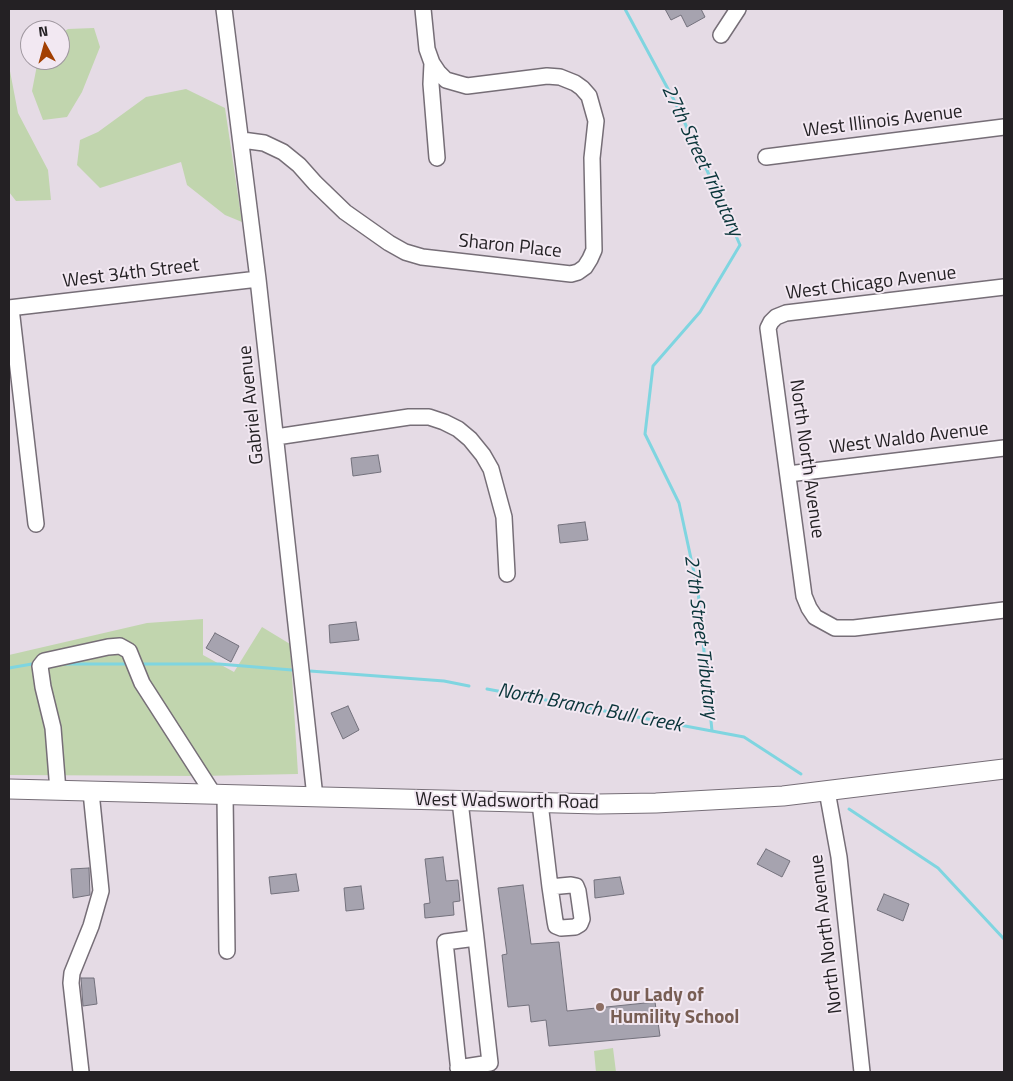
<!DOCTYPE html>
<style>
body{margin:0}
#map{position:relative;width:1013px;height:1081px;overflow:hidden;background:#e5dbe5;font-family:"Titillium Web",sans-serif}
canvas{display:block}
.frame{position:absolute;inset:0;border:10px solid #242124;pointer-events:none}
.north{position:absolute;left:20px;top:20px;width:50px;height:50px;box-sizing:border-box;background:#f2e8f2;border:1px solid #a098a0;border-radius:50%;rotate:353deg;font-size:14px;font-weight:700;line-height:20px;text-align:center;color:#242124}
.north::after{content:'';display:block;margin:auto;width:18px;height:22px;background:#a23f02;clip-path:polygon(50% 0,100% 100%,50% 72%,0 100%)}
</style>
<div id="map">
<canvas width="1013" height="1081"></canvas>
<div class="frame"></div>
<div class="north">N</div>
</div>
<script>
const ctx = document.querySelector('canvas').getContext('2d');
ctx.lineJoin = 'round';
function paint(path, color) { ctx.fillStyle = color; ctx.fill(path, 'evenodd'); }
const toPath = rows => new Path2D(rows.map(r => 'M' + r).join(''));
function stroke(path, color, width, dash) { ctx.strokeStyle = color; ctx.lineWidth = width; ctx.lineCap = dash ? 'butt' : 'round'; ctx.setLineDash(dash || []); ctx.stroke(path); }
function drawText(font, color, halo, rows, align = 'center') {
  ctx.font = font + ' "Titillium Web",sans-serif'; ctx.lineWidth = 4; ctx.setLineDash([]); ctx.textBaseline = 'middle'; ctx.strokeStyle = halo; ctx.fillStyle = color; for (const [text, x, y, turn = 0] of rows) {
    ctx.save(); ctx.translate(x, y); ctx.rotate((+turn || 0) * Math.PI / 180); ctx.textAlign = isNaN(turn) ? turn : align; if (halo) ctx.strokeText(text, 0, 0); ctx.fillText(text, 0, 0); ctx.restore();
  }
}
const green = toPath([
 [94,28,100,47,82,92,67,117,43,120,32,91,38,60,60,60,60,34,68,29],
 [9,66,18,113,48,170,51,200,16,201,9,192],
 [186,89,225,108,242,222,225,215,187,185,181,162,100,188,77,165,80,140,98,132,146,97],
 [203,619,203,655,234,672,262,627,290,644,298,774,201,776,9,775,9,655,147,623],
 [613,1048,616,1072,596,1072,594,1051]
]);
const stream = toPath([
 [625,9,675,102,711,179,740,245,700,312,653,366,645,434,679,503,698,591,712,731],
 [60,664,125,664],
 [143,664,219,664,292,670],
 [9,668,32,664],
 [310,671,444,681,469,686],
 [487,689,744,737,801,774],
 [849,809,938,868,1004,939]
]);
const building = toPath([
 [665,9,701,9,705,17,687,27,681,15,671,20,665,9],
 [378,455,381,472,353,476,351,458,378,455],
 [585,522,588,540,560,543,558,525,585,522],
 [356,622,359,640,330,643,329,625,356,622],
 [215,633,239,646,231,662,206,648,215,633],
 [348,706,359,730,343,739,331,713,348,706],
 [766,849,790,861,782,877,757,864,766,849],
 [443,857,446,881,458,880,460,901,453,902,454,915,425,918,424,904,430,903,425,859,443,857],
 [89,868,90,895,73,898,71,869,89,868],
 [296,874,299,891,271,894,269,877,296,874],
 [620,877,624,894,595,898,594,880,620,877],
 [523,885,531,944,559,942,567,1011,655,1002,660,1036,549,1046,546,1020,531,1022,529,1005,508,1007,502,955,507,954,498,888,523,885],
 [361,886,364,909,346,911,344,888,361,886],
 [884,894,909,904,903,921,877,910,884,894],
 [81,978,94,978,97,1004,83,1006,81,978]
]);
const minor = toPath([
 [224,9,258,279,315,797],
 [721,35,738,9],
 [432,63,431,84,437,158],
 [242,140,264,143,283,152,299,165,315,183,345,212,389,243,405,252,422,257,571,274,578,272,585,267,590,259,594,250,592,158,596,121,589,96,582,88,575,83,560,77,547,76,467,86,446,80,438,72,432,63,427,49,423,9],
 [766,157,1004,127],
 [1004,287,786,313,776,317,771,322,768,328,804,596,809,608,815,617,835,628,854,628,1004,610],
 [9,308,258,279],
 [11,308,36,524],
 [276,437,409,417,429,417,444,422,458,429,470,439,483,455,491,469,504,517,507,574],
 [788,474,1004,448],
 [58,791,53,728,43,687,40,666,44,661,108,647,120,646,129,651,142,683,214,795],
 [827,791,839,857,862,1072],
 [225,795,227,951],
 [540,803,550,887,555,921,556,926,561,928,575,927,580,924,582,919,578,891,576,886,571,885,550,887],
 [458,1068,490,1063,476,938],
 [81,1072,71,983,72,973,91,926,101,891,91,792],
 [459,1072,445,942,476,938,460,801]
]);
const major = toPath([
 [9,789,598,804,656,803,783,796,1004,769]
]);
const markers = [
 [600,1007,5,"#8d6e63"]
];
const streetNames = [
 ["West Illinois Avenue",883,122,-7],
 ["Sharon Place",510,247,6],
 ["West 34th Street",131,274,-7],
 ["West Chicago Avenue",871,284,-7],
 ["Gabriel Avenue",252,405,-96],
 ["West Waldo Avenue",909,439,-7],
 ["North North Avenue",806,459,82],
 ["West Wadsworth Road",507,802,1],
 ["North North Avenue",827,934,-97]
];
const educationNames = [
 ["Our Lady of",610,996],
 ["Humility School",610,1018]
];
const waterNames = [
 ["27th Street Tributary",701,161,65],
 ["27th Street Tributary",700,637,83],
 ["North Branch Bull Creek",590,709,11]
];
paint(green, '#c1d5ae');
stroke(stream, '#7fd5e0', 3);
paint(building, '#a6a3af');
stroke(building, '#73717c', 1);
stroke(minor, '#766e77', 18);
stroke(major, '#766e77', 21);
stroke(minor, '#fff', 15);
stroke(major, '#fff', 19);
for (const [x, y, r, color] of markers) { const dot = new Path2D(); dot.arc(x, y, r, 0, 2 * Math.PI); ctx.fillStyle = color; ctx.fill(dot); stroke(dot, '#f2e8f2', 2); }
drawText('19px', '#242124', '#f2e8f2', streetNames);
drawText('bold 19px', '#785e54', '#f2e8f2', educationNames, 'left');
drawText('italic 20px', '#093439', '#f2e8f2', waterNames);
</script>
